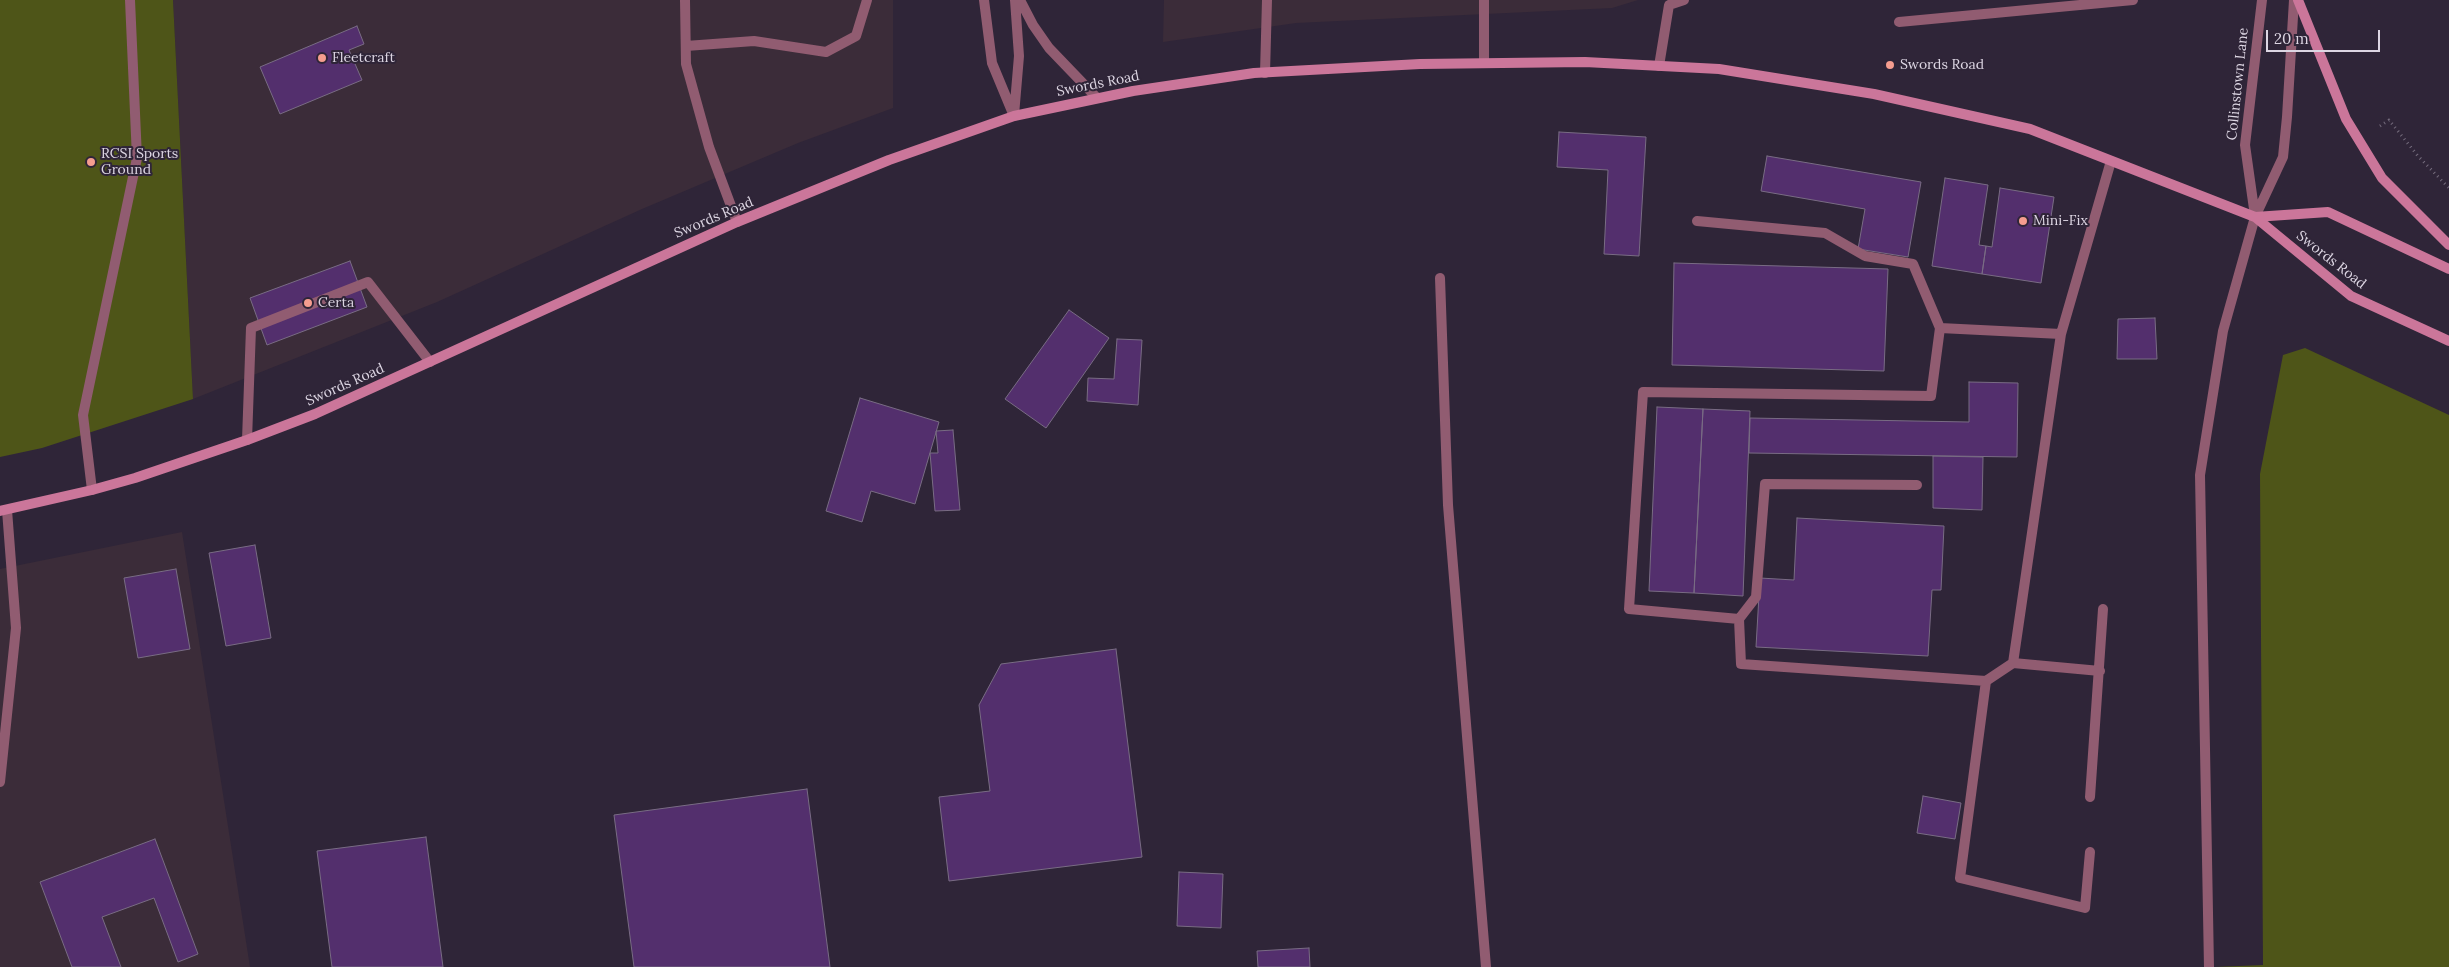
<!DOCTYPE html>
<style>
body{margin:0}
#map{position:relative;width:2449px;height:967px;overflow:hidden;background:#2f2538;font-family:Lora,serif}
canvas{display:block}
.scale{position:absolute;left:2266px;top:30px;width:114px;height:22px;box-sizing:border-box;border:2px solid #ddd6e3;border-top:0;padding-left:6px;font-size:15px;line-height:18px;white-space:nowrap;color:#ddd6e3;-webkit-text-stroke:4px #2f2538;paint-order:stroke}
</style>
<div id="map">
<canvas width="2449" height="967"></canvas>
<div class="scale">20 m</div>
</div>
<script>
const ctx = document.querySelector('canvas').getContext('2d');
ctx.lineJoin = 'round';
function paint(path, color) { ctx.fillStyle = color; ctx.fill(path, 'evenodd'); }
const toPath = rows => new Path2D(rows.map(r => 'M' + r).join(''));
function stroke(path, color, width, dash) { ctx.strokeStyle = color; ctx.lineWidth = width; ctx.lineCap = dash ? 'butt' : 'round'; ctx.setLineDash(dash || []); ctx.stroke(path); }
function drawText(font, color, halo, rows, align = 'center') {
  ctx.font = font + ' Lora,serif'; ctx.lineWidth = 4; ctx.setLineDash([]); ctx.textBaseline = 'middle'; ctx.strokeStyle = halo; ctx.fillStyle = color; for (const [text, x, y, turn = 0] of rows) {
    ctx.save(); ctx.translate(x, y); ctx.rotate((+turn || 0) * Math.PI / 180); ctx.textAlign = isNaN(turn) ? turn : align; if (halo) ctx.strokeText(text, 0, 0); ctx.fillText(text, 0, 0); ctx.restore();
  }
}
const commercial = toPath([
 [173,0,893,0,893,108,798,143,642,209,437,302,193,399],
 [1164,0,1638,0,1612,8,1296,23,1163,42],
 [182,532,250,967,0,967,0,569]
]);
const green = toPath([
 [0,0,173,0,193,399,42,448,0,457],
 [2305,348,2449,415,2449,967,2215,967,2263,965,2260,474,2283,355]
]);
const building = toPath([
 [357,26,364,44,349,50,362,80,280,114,260,67,357,26],
 [1559,132,1646,137,1639,256,1604,254,1608,170,1557,167,1559,132],
 [1767,156,1921,182,1908,257,1858,249,1865,209,1761,191,1767,156],
 [1945,178,1988,185,1979,245,1986,246,1982,274,1932,266,1945,178],
 [2000,188,2054,197,2041,283,1982,274,1986,246,1992,247,2000,188],
 [350,261,367,307,267,345,250,298,350,261],
 [1674,263,1888,269,1884,371,1672,365,1674,263],
 [1069,310,1109,338,1046,428,1005,399,1069,310],
 [2155,318,2157,359,2117,359,2118,319,2155,318],
 [1117,339,1142,340,1138,405,1087,401,1088,378,1114,379,1117,339],
 [1969,382,2018,383,2017,457,1749,453,1750,418,1969,422,1969,382],
 [860,398,939,422,915,504,871,491,862,522,826,511,860,398],
 [1657,407,1703,409,1694,593,1649,591,1657,407],
 [1703,409,1750,411,1743,596,1694,593,1703,409],
 [953,430,960,510,935,511,930,453,938,453,936,431,953,430],
 [1933,456,1983,457,1982,510,1933,508,1933,456],
 [1797,518,1944,526,1941,590,1932,590,1928,656,1756,647,1760,578,1794,580,1797,518],
 [255,545,271,638,226,646,209,553,255,545],
 [176,569,190,649,138,658,124,578,176,569],
 [1116,649,1142,857,949,881,939,797,990,791,979,705,1001,664,1116,649],
 [807,789,830,967,634,967,614,815,807,789],
 [1923,796,1961,803,1955,839,1917,833,1923,796],
 [426,837,443,967,332,967,317,851,426,837],
 [155,839,198,954,178,962,154,898,102,917,121,967,72,967,40,882,155,839],
 [1179,872,1223,874,1221,928,1177,926,1179,872],
 [1309,948,1310,967,1258,967,1257,951,1309,948]
]);
const path = toPath([
 [2380,126,2389,120,2418,156,2449,188]
]);
const service = toPath([
 [685,0,686,64,709,147,737,222],
 [984,0,992,63,1014,116],
 [1020,0,1033,25,1049,48,1097,98],
 [1484,0,1484,63],
 [1899,22,2133,0],
 [686,46,754,41,826,52,856,36,867,0],
 [1659,66,1669,5,1684,0],
 [1265,73,1267,0],
 [1014,115,1019,56,1015,0],
 [1697,221,1825,233,1865,256,1913,264,1940,328],
 [1440,278,1448,505,1486,967],
 [2061,334,1940,328,1931,396,1643,392,1629,609,1739,619,1741,664,1986,681,2013,663,2061,334,2111,161],
 [247,440,251,328,368,282,430,362],
 [92,490,83,415,137,158,130,0],
 [1739,619,1756,597,1765,484,1917,485],
 [2013,663,2100,671],
 [1986,681,1960,878,2085,908,2090,852],
 [0,782,16,628,7,510],
 [2090,797,2103,609],
 [2209,967,2200,475,2223,331,2255,217]
]);
const tertiary = toPath([
 [2255,216,2245,145,2262,0],
 [2255,217,2283,157,2287,117,2294,0]
]);
const secondary = toPath([
 [2298,0,2346,119,2382,178,2449,245],
 [2255,217,2328,212,2449,269],
 [0,511,92,490,135,478,247,440,315,414,737,222,889,160,1014,116,1133,91,1254,73,1420,64,1585,62,1719,69,1874,94,2030,129,2255,217,2351,296,2449,341]
]);
const markers = [
 [322,58,5,"#f59d8f"],
 [1890,65,5,"#f59d8f"],
 [91,162,5,"#f59d8f"],
 [2023,221,5,"#f59d8f"],
 [308,303,5,"#f59d8f"]
];
const poiNames = [
 ["Fleetcraft",332,58],
 ["Swords Road",1900,65],
 ["RCSI Sports",101,154],
 ["Ground",101,170],
 ["Mini-Fix",2033,221],
 ["Certa",318,303]
];
const streetNames = [
 ["Swords Road",1098,84,-11],
 ["Collinstown Lane",2238,84,-84],
 ["Swords Road",714,218,-23],
 ["Swords Road",2331,260,38],
 ["Swords Road",345,385,-24]
];
paint(commercial, '#3b2c39');
paint(green, '#4e5518');
paint(building, '#532f6d');
stroke(building, '#796c84', 1);
stroke(path, '#756c7d', 3, [1, 4]);
stroke(service, '#915c71', 10);
stroke(tertiary, '#915c71', 10);
stroke(secondary, '#cb769a', 10);
for (const [x, y, r, color] of markers) { const dot = new Path2D(); dot.arc(x, y, r, 0, 2 * Math.PI); ctx.fillStyle = color; ctx.fill(dot); stroke(dot, '#2f2538', 2); }
drawText('14px', '#ddd6e3', '#2f2538', poiNames, 'left');
drawText('14px', '#ddd6e3', '#2f2538', streetNames);
</script>
